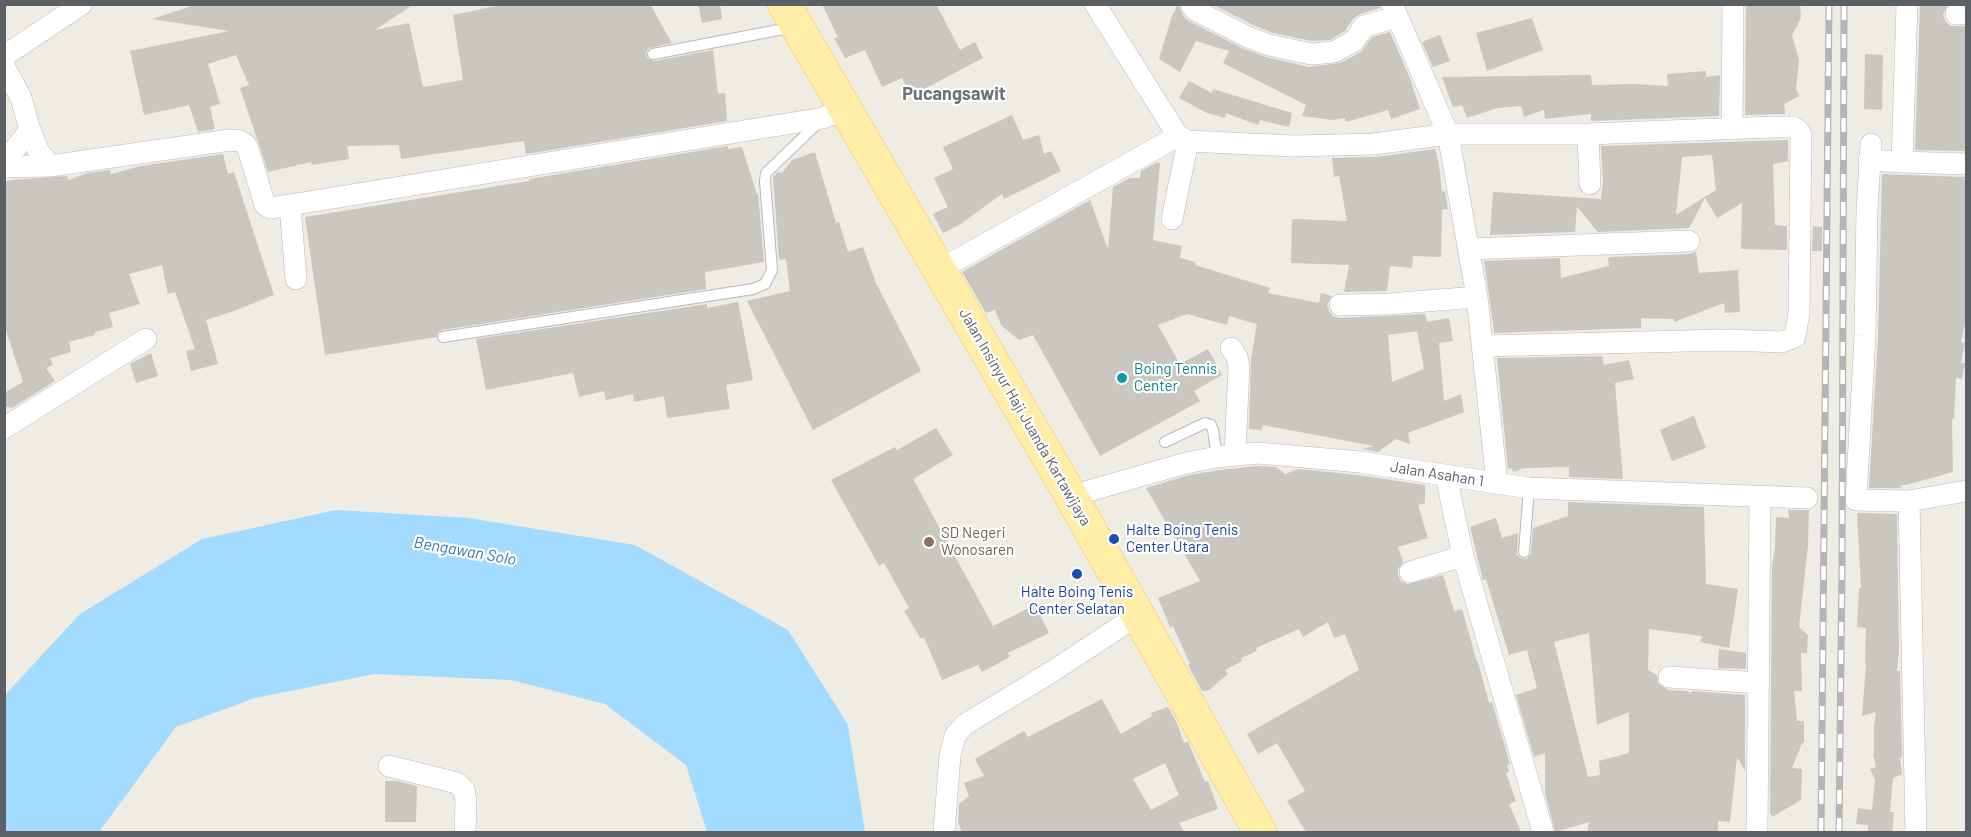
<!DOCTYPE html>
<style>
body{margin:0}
#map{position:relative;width:1971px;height:837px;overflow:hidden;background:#efece3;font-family:Barlow,sans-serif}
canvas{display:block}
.frame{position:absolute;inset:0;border:6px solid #5b6065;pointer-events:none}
</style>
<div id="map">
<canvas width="1971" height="837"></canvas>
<div class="frame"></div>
</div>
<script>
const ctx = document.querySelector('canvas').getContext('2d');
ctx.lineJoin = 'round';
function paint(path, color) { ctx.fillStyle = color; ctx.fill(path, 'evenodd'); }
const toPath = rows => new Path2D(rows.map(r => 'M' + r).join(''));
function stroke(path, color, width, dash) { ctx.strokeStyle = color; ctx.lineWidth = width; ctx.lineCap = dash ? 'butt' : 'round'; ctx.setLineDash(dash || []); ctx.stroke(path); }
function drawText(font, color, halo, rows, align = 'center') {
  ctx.font = font + ' Barlow,sans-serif'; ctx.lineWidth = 4.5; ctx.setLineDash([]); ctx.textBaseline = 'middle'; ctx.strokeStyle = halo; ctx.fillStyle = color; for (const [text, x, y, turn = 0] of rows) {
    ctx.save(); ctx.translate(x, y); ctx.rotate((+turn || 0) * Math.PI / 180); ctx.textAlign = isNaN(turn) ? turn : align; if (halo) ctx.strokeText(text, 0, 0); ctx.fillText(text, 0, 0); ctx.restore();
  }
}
const water = toPath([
 [336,510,468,518,635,545,788,630,848,725,865,832,707,832,686,765,605,704,511,680,374,674,255,698,176,727,99,832,5,832,5,695,80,614,202,539]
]);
const building = toPath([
 [198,4,414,4,375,30,409,23,423,87,463,80,453,15,506,4,650,4,672,43,649,48,646,52,647,58,654,61,713,50,718,94,725,93,727,121,526,154,524,141,401,159,399,145,347,146,349,159,312,165,311,162,268,172,240,88,249,85,236,55,208,64,220,104,210,107,215,129,198,132,189,105,144,115,130,51,229,31,152,19],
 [698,4,720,4,722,19,702,23],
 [822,4,936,4,960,50,975,42,983,58,911,96,902,78,882,87,865,50,845,58,834,38,838,37],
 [1178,4,1184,17,1189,21,1242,48,1266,57,1309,67,1340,63,1361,52,1372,37,1390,32,1409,76,1420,109,1391,119,1388,110,1346,122,1345,118,1333,120,1302,116,1306,105,1223,63,1229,51,1196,41,1180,72,1159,59,1172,16],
 [1212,4,1380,4,1380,8,1360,14,1353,19,1345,31,1330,40,1312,41,1273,33,1253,25],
 [1746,4,1800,4,1801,18,1792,35,1799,60,1796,89,1799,96,1784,104,1785,114,1745,115],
 [1920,4,1948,4,1943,15,1946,22,1951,26,1966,26,1966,151,1915,150],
 [1532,18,1543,50,1487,71,1476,33],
 [1440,35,1450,61,1433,67,1422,42],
 [1865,54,1883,55,1882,110,1864,109],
 [1706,71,1706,77,1720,75,1719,116,1591,121,1591,114,1545,119,1544,110,1524,117,1521,106,1497,108,1467,118,1462,105,1453,107,1442,77,1591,75,1592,85,1636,84,1668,86,1667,74],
 [1189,81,1212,93,1213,89,1292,113,1289,127,1260,120,1258,125,1226,113,1225,118,1207,113,1179,98],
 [1012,115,1023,140,1039,135,1044,154,1051,151,1061,171,1004,199,1002,194,959,225,943,233,933,214,948,207,934,178,953,169,943,147],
 [1788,140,1788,161,1773,164,1775,225,1787,226,1787,250,1741,249,1742,203,1717,218,1705,198,1689,228,1598,232,1577,207,1575,232,1490,235,1493,192,1601,199,1603,183,1601,146],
 [1712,155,1716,190,1676,215,1682,157],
 [728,146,728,149,742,147,757,195,758,193,764,262,705,272,706,289,442,330,438,332,436,337,325,355,305,217,529,181,529,179],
 [1435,149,1439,165,1442,192,1445,191,1448,209,1442,210,1441,257,1413,256,1412,268,1390,266,1387,291,1344,292,1349,265,1291,263,1292,219,1347,221,1339,176,1334,177,1332,158,1376,157],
 [815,152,836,223,839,222,848,252,863,247,876,283,921,371,813,430,747,301,790,291,786,259,779,260,773,177,778,172,782,173,792,160],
 [223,154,228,174,234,172,274,295,234,311,206,320,218,364,191,371,186,351,195,349,175,292,168,294,162,265,129,274,140,304,109,313,113,327,95,332,95,335,69,342,71,352,50,358,53,365,46,368,55,381,12,408,4,406,4,393,23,382,4,325,4,182,12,180,67,176,68,180,88,173,110,170,111,174,141,166],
 [1156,163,1160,163,1153,240,1182,246,1180,258,1195,262,1195,265,1270,288,1268,293,1319,303,1321,293,1332,296,1327,305,1329,311,1333,316,1340,318,1425,314,1427,322,1449,318,1453,341,1439,343,1444,401,1461,394,1464,412,1408,433,1410,444,1396,439,1378,452,1362,449,1374,446,1263,425,1262,430,1249,429,1251,359,1257,324,1229,316,1227,325,1187,314,1158,325,1180,364,1208,349,1222,375,1194,391,1200,401,1100,456,1033,335,1019,340,1001,325,995,310,986,313,962,272,1090,200,1108,249,1113,187,1130,178,1140,178,1141,171],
 [1417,331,1424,369,1392,382,1388,335],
 [1882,174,1966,177,1966,320,1961,342,1965,343,1961,363,1965,363,1962,379,1956,378,1954,419,1952,419,1953,472,1906,485,1901,485,1901,488,1869,488,1878,337],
 [1813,226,1822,227,1822,251,1812,251],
 [1696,252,1699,273,1738,270,1740,312,1725,313,1724,303,1674,322,1674,319,1641,318,1641,328,1494,333,1494,331,1484,261,1560,258,1561,278,1609,266,1608,258,1610,257,1689,254],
 [738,302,753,380,726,385,730,409,667,418,664,396,634,402,633,394,606,400,604,391,579,397,573,373,486,390,476,339,707,304,707,308],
 [151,353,158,376,136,383,130,364],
 [1602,356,1604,365,1629,360,1634,379,1615,383,1623,479,1569,477,1569,467,1525,468,1513,472,1512,468,1508,469,1497,358],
 [1694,416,1706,448,1672,461,1660,430],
 [936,428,953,455,913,479,993,626,1035,605,1049,633,1008,653,1010,657,982,672,978,665,942,680,924,637,921,639,904,611,909,608,884,563,879,566,831,480,895,447,897,450],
 [1258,466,1276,467,1285,474,1299,469,1358,475,1425,485,1425,503,1418,505,1428,538,1398,547,1403,562,1398,569,1398,575,1401,581,1408,584,1443,575,1454,611,1462,609,1477,662,1478,662,1489,703,1492,702,1510,764,1507,765,1509,772,1506,773,1516,801,1509,804,1521,832,1306,832,1287,801,1305,791,1277,743,1258,754,1247,734,1359,670,1345,634,1334,638,1328,622,1303,637,1299,629,1256,648,1257,651,1241,658,1242,661,1225,670,1228,674,1209,690,1202,691,1188,665,1190,664,1173,626,1170,627,1158,598,1200,581,1146,488,1189,475,1219,470],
 [1568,502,1704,507,1706,584,1738,589,1729,648,1700,642,1702,636,1649,629,1648,670,1657,675,1658,683,1668,690,1687,691,1691,693,1692,691,1745,695,1745,771,1737,757,1730,822,1718,821,1718,832,1587,832,1589,822,1555,832,1545,793,1545,753,1534,757,1516,695,1537,688,1527,650,1509,655,1486,579,1483,580,1470,527,1496,518,1502,538,1518,533,1517,555,1520,558,1527,559,1531,553,1533,528,1568,516],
 [1589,633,1597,725,1629,712,1629,753,1599,761,1600,775,1588,777,1554,642],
 [1788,510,1809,510,1808,546,1799,627,1808,635,1807,653,1801,653,1802,691,1794,691,1797,721,1804,721,1804,743,1802,743,1792,768,1802,769,1801,800,1772,817,1770,813,1772,566,1775,548,1776,517,1789,518],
 [1857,513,1897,514,1899,649,1897,671,1900,671,1902,757,1900,758,1902,774,1893,778,1890,812,1894,812,1892,832,1868,832,1868,825,1856,824,1858,808,1872,810,1875,780,1870,769,1876,767,1873,754,1874,753,1874,727,1876,712,1862,716,1866,664,1865,663,1866,628,1857,627,1859,588,1861,588],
 [1719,649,1746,653,1746,669,1718,668],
 [1102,699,1121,734,1152,716,1151,713,1168,707,1177,723,1184,743,1188,742,1205,782,1208,781,1218,809,1179,823,1184,832,962,832,958,822,959,804,969,796,964,783,984,776,975,759,1024,731,1028,737],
 [1165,763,1179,795,1151,810,1133,779],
 [385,781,397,781,417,786,416,822,385,822]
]);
const lane = toPath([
 [653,54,794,27],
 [443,337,753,289,765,284,772,270,765,181,766,173,818,123],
 [1165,442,1205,423,1211,425,1213,430,1217,457],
 [1524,552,1529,488]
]);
const street = toPath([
 [1095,4,1178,136,1188,141,1293,146,1374,144,1448,134,1588,134,1774,127,1793,127,1798,130,1801,135,1800,220,1799,313,1795,337,1782,342,1725,340,1483,346],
 [1191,4,1195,10,1248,37,1269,45,1311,54,1334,52,1354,41,1364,26,1397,17],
 [1392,4,1448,134,1477,297,1497,483],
 [1956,14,1966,13],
 [4,56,82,4],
 [4,66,21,98,30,130,38,150,50,166],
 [1732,129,1733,4],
 [1588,134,1590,184],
 [1871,144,1867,210,1865,336,1856,500,1909,501,1966,491],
 [4,158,15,149,30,130],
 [1869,160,1902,162,1907,4],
 [1902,162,1966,164],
 [4,167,50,166,230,140,240,141,246,145,249,152,265,205,270,208,290,205],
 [1172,219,1188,141],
 [1468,249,1689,241],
 [939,270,1178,136],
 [296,279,290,205,823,118,845,109],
 [1340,305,1388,304,1477,297],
 [1231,348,1237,357,1239,366,1235,454],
 [4,428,146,339],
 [1446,476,1463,556,1543,832],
 [1071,496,1186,463,1217,457,1258,453,1360,462,1529,488,1807,498],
 [1909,501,1916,832],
 [1410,572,1463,556],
 [1669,677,1759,683],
 [389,766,457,783,464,790,466,800,465,832],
 [944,832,950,755,955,736,964,725,1053,671,1138,615],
 [1757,832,1760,496]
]);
const primary = toPath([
 [784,4,1071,496,1260,832]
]);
const rail = toPath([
 [1821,832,1829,4],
 [1839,832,1842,567,1844,4]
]);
const markers = [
 [1122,378,6,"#0f9aa8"],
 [1114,539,6,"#1a4fb4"],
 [929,542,6,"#8d6e63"],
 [1077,574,6,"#1a4fb4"]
];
const cultureNames = [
 ["Boing Tennis",1134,369],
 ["Center",1134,386]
];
const streetNames = [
 ["Jalan Insinyur Haji Juanda Kartawijaya",1025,417,60],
 ["Jalan Asahan 1",1437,474,9]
];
const transitNames = [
 ["Halte Boing Tenis",1126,530],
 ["Center Utara",1126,547],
 ["Halte Boing Tenis",1077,592,"center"],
 ["Center Selatan",1077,609,"center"]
];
const educationNames = [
 ["SD Negeri",941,533],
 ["Wonosaren",941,550]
];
const waterNames = [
 ["Bengawan Solo",465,551,10]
];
const quarterNames = [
 ["Pucangsawit",954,94]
];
paint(water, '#a3daff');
paint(building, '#cac6c0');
stroke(lane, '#b6b9be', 12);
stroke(street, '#b6b9be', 22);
stroke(primary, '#fbc450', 34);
stroke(lane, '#fff', 10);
stroke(street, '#fff', 21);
stroke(primary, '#ffeda8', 33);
stroke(rail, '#b4b5b6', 7);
stroke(rail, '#fff', 4.5, [14]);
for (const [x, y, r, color] of markers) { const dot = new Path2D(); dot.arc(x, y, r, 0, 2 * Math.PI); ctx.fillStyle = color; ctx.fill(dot); stroke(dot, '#fff', 2); }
drawText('15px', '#0d838f', '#fff', cultureNames, 'left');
drawText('15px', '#5b6065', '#fff', streetNames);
drawText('15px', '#164399', '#fff', transitNames, 'left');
drawText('15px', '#785e54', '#fff', educationNames, 'left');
drawText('italic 16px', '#3676af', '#fff', waterNames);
drawText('bold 18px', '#6c7277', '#fff', quarterNames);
</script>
